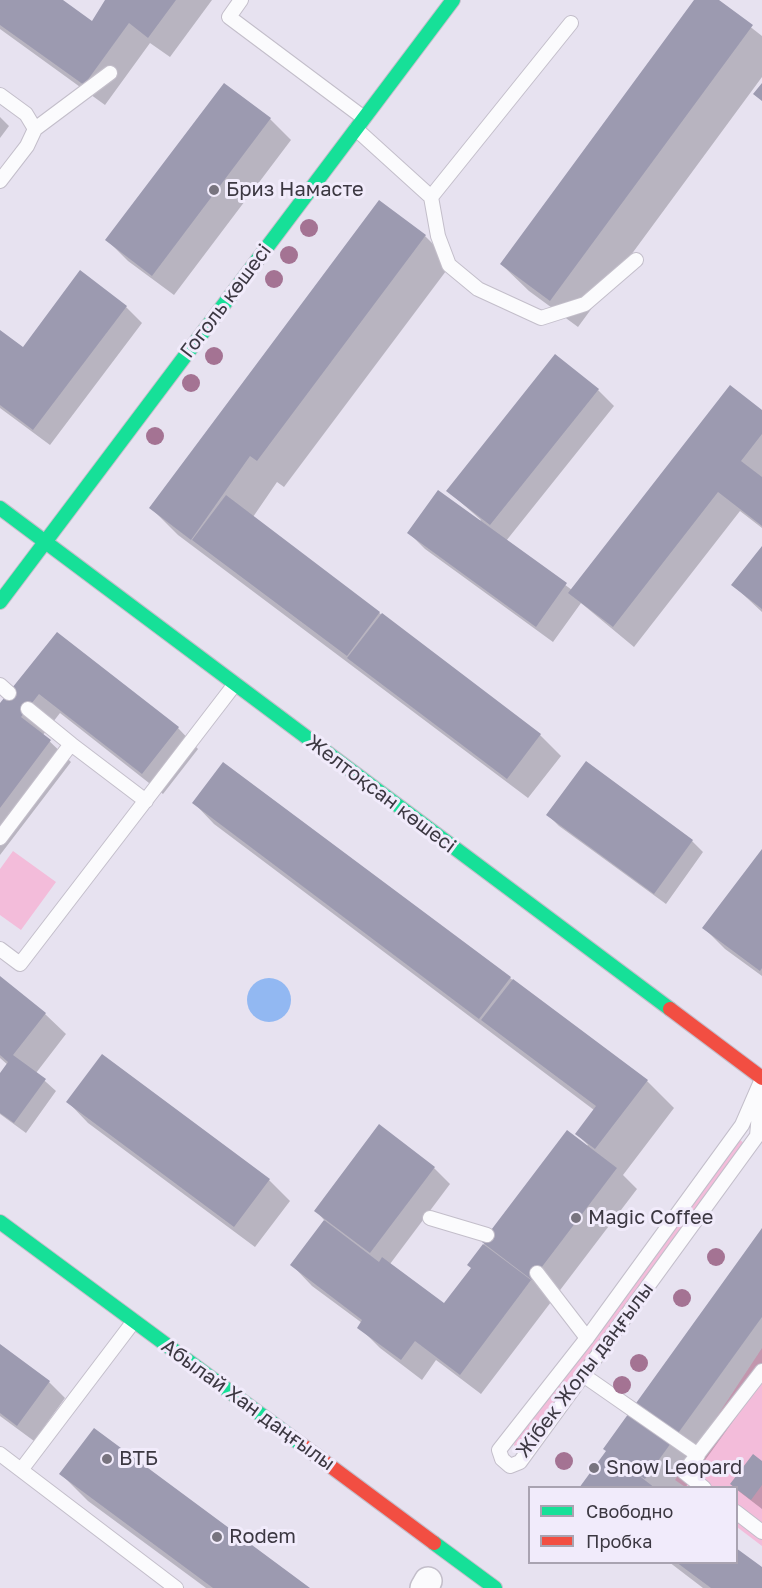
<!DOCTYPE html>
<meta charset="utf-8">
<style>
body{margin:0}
#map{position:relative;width:762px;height:1588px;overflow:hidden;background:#e7e2f0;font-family:"Golos Text",sans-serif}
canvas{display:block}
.legend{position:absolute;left:528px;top:1486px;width:210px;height:78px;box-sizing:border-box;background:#f1ebfb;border:2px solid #a9a3b1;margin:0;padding:8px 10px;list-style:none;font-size:18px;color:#3c3842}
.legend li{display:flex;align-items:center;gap:12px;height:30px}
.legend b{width:30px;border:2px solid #a9a3b1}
</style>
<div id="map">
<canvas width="762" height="1588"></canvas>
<ul class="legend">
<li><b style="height:8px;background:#16e098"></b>Свободно</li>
<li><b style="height:8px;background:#f24e42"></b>Пробка</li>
</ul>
</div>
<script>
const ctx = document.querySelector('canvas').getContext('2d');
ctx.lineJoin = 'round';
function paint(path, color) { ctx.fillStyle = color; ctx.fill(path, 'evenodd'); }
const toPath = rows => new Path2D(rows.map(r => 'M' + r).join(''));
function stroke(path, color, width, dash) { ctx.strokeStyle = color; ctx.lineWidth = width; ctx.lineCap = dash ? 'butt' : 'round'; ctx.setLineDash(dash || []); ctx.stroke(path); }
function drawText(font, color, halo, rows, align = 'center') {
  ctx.font = font + ' "Golos Text",sans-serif'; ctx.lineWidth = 6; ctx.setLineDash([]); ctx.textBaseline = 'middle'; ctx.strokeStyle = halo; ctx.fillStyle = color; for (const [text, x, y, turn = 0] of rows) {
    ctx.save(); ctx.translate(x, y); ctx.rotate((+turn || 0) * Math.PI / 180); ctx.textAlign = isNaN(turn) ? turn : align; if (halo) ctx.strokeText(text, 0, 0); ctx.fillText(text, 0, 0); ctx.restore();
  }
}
const green = toPath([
 [13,851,56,882,21,930,0,915,0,869],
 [739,1139,745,1144,523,1448,518,1451,514,1446,515,1439],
 [762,1348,762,1546,737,1527,736,1488,685,1487,675,1480]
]);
const water = toPath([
 '247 1000a22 22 0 1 1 44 0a22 22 0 1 1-44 0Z'
]);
const shadow = toPath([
 [0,0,60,0,93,23,107,0,212,0,170,57,150,43,105,105,0,29],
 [695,0,716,0,762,36,762,77,578,327,529,291,501,264],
 [225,85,270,119,291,140,174,295,128,261,107,240],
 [0,117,9,126,0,138],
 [425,236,452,263,284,487,277,482,253,517,540,735,561,756,528,798,178,535,151,508],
 [126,307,142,323,50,445,0,408,0,332,23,349],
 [598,390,614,406,506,541,572,590,762,412,762,528,740,511,634,647,581,603,553,642,425,549,409,533,479,522,481,520,448,491],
 [762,549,762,612,733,585],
 [57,634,178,728,198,749,163,794,60,713,43,735,71,762,0,855,0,707],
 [586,764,692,841,703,852,666,904,559,826,548,815],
 [194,803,510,978,647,1081,674,1108,623,1175,637,1189,481,1394,436,1360,422,1380,380,1348,359,1327,362,1323,312,1286,292,1265,325,1221,316,1211,434,1168,450,1184,390,1264,444,1305,472,1268,469,1265,485,1243,588,1145,577,1134,594,1110,214,824],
 [762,852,762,976,725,949,704,928],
 [0,978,45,1014,66,1034,36,1073,56,1091,26,1133,0,1114,0,1076,8,1065,0,1058],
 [102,1056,269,1180,290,1201,255,1247,88,1123,68,1102],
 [762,1231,762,1381,685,1488,581,1488],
 [0,1346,49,1382,65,1398,34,1441,0,1416],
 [762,1463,762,1509,736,1489],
 [61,1474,307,1588,206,1588,88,1501],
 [669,1562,736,1562,762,1569,762,1588,703,1588]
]);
const building = toPath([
 [0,0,63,0,92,21,105,0,176,0,148,38,129,23,84,85,0,25],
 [694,0,719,0,753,25,550,301,500,264],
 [224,83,271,118,152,276,105,240],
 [762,83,762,101,753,94],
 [379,200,426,235,257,461,250,456,191,540,149,508],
 [80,270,127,306,33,430,0,405,0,330,23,347],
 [555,354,599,389,490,525,446,491],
 [730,385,762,410,762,434,741,461,762,477,762,526,718,492,613,627,568,593],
 [438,490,567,583,536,627,407,533],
 [226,495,380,612,347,656,192,540],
 [762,546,762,609,731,585],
 [382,613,541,734,507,779,347,658],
 [57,632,179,727,142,774,39,694,21,717,51,740,0,808,0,703],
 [586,761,693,840,654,894,546,815],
 [223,762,511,977,479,1019,192,803],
 [762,849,762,968,760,971,702,928],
 [0,976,46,1013,13,1055,46,1079,14,1123,0,1113,0,1073,8,1062,0,1055],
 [513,979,648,1080,595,1149,575,1134,596,1106,481,1020],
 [102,1054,270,1179,234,1227,66,1102],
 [379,1124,435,1167,370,1253,314,1211],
 [567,1130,617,1168,532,1280,482,1242],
 [324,1220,379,1262,382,1257,444,1303,471,1268,467,1265,483,1244,531,1280,460,1375,415,1341,401,1360,357,1328,362,1320,290,1265],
 [762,1228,762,1317,645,1479,633,1471,655,1488,579,1488,606,1451,603,1449],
 [0,1344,50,1381,17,1426,0,1413],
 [94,1428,310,1588,213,1588,59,1474],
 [753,1454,762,1461,762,1485,751,1500,730,1484],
 [736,1548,762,1567,762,1588,711,1588,676,1562,736,1562]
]);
const lane = toPath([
 [241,0,229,17,364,118],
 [0,95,26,114,35,129,27,146,0,181],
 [35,129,110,73],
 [356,129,431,197,438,236,449,265,478,289,541,318,585,304,636,260],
 [431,197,571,23],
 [0,685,9,693],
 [28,709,71,744],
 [0,838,71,744,146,801],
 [0,949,20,964,235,684],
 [762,1079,742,1125,587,1338,499,1450,502,1459,510,1466,520,1462,757,1136,762,1081],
 [430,1218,487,1235],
 [537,1273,587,1338],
 [583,1375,698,1455],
 [0,1454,21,1470,134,1321],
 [21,1470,176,1588],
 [704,1488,684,1472,762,1371],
 [736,1512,762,1532]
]);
const street = toPath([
 [424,1588,428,1581]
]);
const fast = toPath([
 [0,508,670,1009],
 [0,602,453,0],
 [0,1222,302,1445],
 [434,1543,495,1588]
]);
const jam = toPath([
 [670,1009,762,1078],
 [302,1445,434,1543]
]);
const trees = [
 [309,228],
 [289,255],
 [274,279],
 [214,356],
 [191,383],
 [155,436],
 [716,1257],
 [682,1298],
 [639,1363],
 [622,1385],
 [564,1461]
];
const markers = [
 [214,190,6,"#78747f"],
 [576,1218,6,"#78747f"],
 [107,1459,6,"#78747f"],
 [594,1468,6,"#78747f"],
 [217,1537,6,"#78747f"]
];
const poiNames = [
 ["Бриз Намасте",226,190],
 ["Magic Coffee",588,1218],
 ["ВТБ",119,1459],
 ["Snow Leopard",606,1468],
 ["Rodem",229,1537]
];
const streetNames = [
 ["Гоголь көшесі",226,301,-53],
 ["Желтоқсан көшесі",381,794,37],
 ["Жібек Жолы даңғылы",585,1370,-53],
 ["Абылай Хан даңғылы",248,1405,36]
];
paint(green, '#f3bcda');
paint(water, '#92b8f2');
paint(shadow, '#0003');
paint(building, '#9c9ab0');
stroke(lane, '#c3beca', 16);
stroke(street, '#c3beca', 30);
stroke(fast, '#c3beca', 16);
stroke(jam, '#c3beca', 16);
stroke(lane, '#fbfbfd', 14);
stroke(street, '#fbfbfd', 27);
stroke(fast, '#16e098', 14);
stroke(jam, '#f24e42', 14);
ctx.fillStyle = '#a47393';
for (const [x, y] of trees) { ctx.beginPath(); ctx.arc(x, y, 9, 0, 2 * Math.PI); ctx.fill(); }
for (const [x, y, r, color] of markers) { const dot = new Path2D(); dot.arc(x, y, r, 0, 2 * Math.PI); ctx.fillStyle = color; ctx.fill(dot); stroke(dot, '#f1ebfb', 2); }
drawText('20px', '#3c3842', '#f1ebfb', poiNames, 'left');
drawText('20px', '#3c3842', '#f1ebfb', streetNames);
</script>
